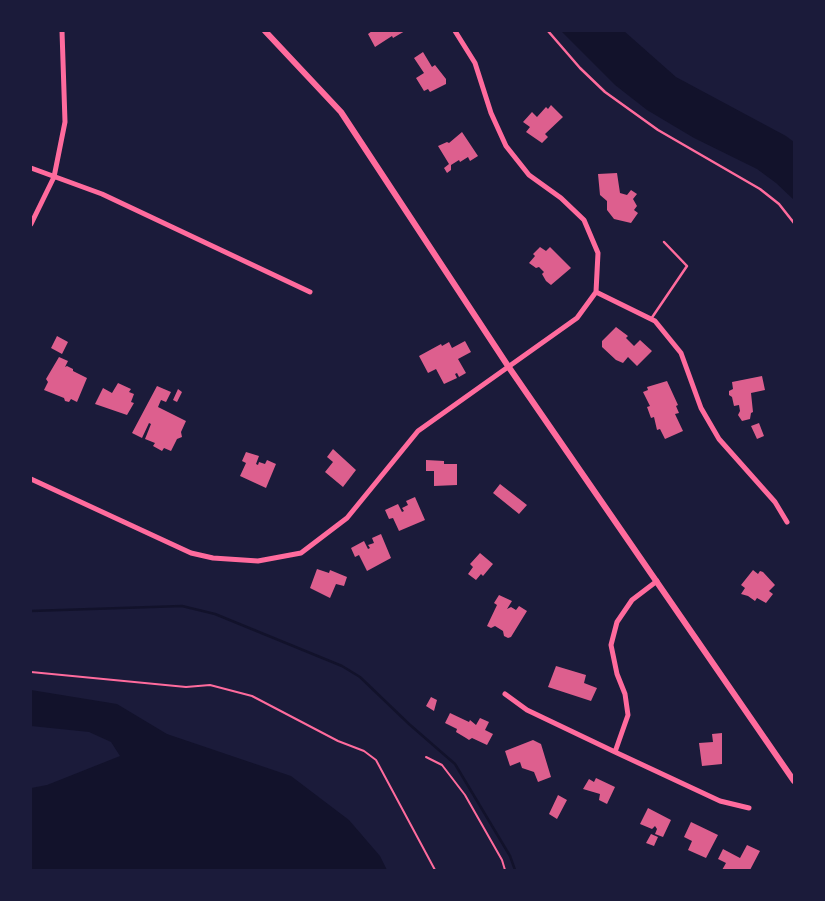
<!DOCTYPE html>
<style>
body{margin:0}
#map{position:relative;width:825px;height:901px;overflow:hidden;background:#1b1b3a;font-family:"PT Sans Narrow",sans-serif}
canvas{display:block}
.frame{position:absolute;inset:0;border:32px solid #1b1b3a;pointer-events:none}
</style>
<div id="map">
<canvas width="825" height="901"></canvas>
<div class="frame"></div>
</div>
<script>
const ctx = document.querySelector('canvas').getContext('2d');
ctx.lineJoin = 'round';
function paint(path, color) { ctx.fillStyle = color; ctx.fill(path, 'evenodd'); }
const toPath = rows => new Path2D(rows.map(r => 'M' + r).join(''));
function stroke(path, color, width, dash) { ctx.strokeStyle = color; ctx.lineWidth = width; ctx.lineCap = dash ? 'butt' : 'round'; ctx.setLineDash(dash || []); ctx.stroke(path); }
const water = toPath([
 [561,31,624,31,676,77,786,136,794,142,794,200,776,183,757,169,694,138,647,110,615,85],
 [31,690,117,704,167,734,291,776,349,820,380,856,387,870,31,870,31,788,47,785,120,756,111,742,89,732,31,726]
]);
const stream = toPath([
 [31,611,182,606,215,614,342,666,360,677,409,724,455,764,510,856,515,870]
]);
const building = toPath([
 [372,31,405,31,393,38,392,36,375,47,368,34],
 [423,52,432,67,435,65,446,79,446,84,430,92,428,89,424,91,416,78,424,73,414,58],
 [551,105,563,117,545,134,548,137,542,143,526,132,530,127,523,122,532,112,537,117,546,107,548,109],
 [462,132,478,156,470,161,468,157,460,162,459,160,451,165,451,170,447,173,444,168,449,164,438,146,447,142,449,143],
 [617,173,620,193,627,195,631,190,637,194,633,199,637,206,634,210,638,213,631,223,614,219,607,210,607,201,600,195,598,174],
 [540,247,546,251,550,247,571,268,551,285,546,281,542,274,544,272,539,267,536,268,529,263,535,256,533,254],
 [616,327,628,336,626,338,634,346,640,340,652,351,637,366,628,357,623,363,616,360,602,347,602,341],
 [57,336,68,342,62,354,51,348],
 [465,341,471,352,458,359,466,373,459,377,457,373,455,374,457,378,444,384,436,369,428,373,419,356,441,344,442,346,449,342,452,348],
 [59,357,68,361,65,367,67,366,73,369,73,371,87,378,77,402,71,399,69,402,65,401,64,398,44,390,48,382,46,379],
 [762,376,765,390,751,393,753,412,751,413,750,419,742,421,738,415,740,411,739,405,734,406,732,397,729,395,729,391,733,389,732,382],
 [667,381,678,405,676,406,679,413,675,414,683,431,665,439,660,429,657,430,654,417,651,418,647,407,650,406,643,392,648,390,647,387],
 [118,383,131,389,129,392,134,394,131,402,134,403,127,415,95,404,103,388,112,393],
 [157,386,171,392,166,402,161,400,158,407,186,421,181,432,182,437,177,439,171,451,164,448,162,451,153,446,155,443,145,439,151,424,149,423,142,438,132,433],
 [178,389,182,392,177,402,173,400],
 [759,423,764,436,757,439,751,426],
 [333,449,356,470,343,487,325,472,333,462,327,457],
 [246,452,259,456,256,464,258,465,259,462,265,464,267,460,276,464,266,488,240,476,246,463,242,461],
 [426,460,444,461,444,464,457,464,457,485,434,486,434,471,426,471],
 [500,484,527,505,519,514,493,493],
 [415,497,425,520,399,531,393,518,389,519,385,510,398,504,402,512,404,511,402,508,408,505,406,501],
 [381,534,391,558,367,571,359,555,355,557,351,548,364,541,368,549,370,548,368,545,374,543,372,538],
 [480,553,493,564,483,576,481,574,476,580,468,574,473,567,470,564],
 [317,569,329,573,330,570,347,577,344,586,336,584,330,598,310,588],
 [753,570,758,574,760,571,763,572,775,585,769,591,773,594,766,603,757,598,755,601,748,596,741,594,745,588,741,585],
 [499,595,512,601,507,609,511,607,516,610,519,606,527,611,511,637,508,638,504,636,503,631,495,626,491,628,487,626,497,605,494,603],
 [556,666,586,675,584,683,597,688,591,701,548,687],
 [431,697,437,700,434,711,426,706],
 [450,713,469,722,470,720,476,725,480,718,489,722,485,730,493,734,487,745,472,738,469,740,466,738,456,732,457,729,445,723],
 [722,733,722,764,702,766,699,743,713,742,712,734],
 [533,740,541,744,551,777,538,782,534,772,522,768,520,762,510,766,505,751],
 [596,778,615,787,607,804,599,800,600,794,583,789,589,779,594,782],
 [558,795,567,800,557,819,549,814],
 [648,808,671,820,663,837,655,834,657,829,655,826,652,829,640,824],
 [691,822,718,835,706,858,688,850,692,841,684,837],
 [651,834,658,837,654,846,646,843],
 [747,845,760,851,750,870,722,870,726,863,718,859,723,849,740,858]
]);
const path = toPath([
 [31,672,186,687,210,685,252,696,338,741,364,751,376,760,435,870],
 [426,757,442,765,465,795,502,860,505,870]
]);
const service = toPath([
 [548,31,580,68,605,92,658,130,760,189,779,204,794,223],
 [651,319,687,266,664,242]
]);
const minor = toPath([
 [31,168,102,194,310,292],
 [31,224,54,177,65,122,62,31],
 [596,292,655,321,681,353,701,408,719,439,775,502,787,522],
 [31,479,191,553,213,558,258,561,301,553,347,518,418,431,577,318,596,292,598,253,584,220,561,198,529,175,506,146,491,113,475,63,455,31],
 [657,581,632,600,617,622,611,645,617,674,625,694,628,715,615,752,720,801,749,808],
 [505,694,527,710,615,752]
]);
const tertiary = toPath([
 [265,31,341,112,508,366,794,781]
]);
paint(water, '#12122b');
stroke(stream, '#12122b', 2.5);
paint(building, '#dd5f8e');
stroke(path, '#ff6b9d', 2);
stroke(service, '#ff6b9d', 2.5);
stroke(minor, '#ff6b9d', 5);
stroke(tertiary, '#ff6b9d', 6);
</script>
